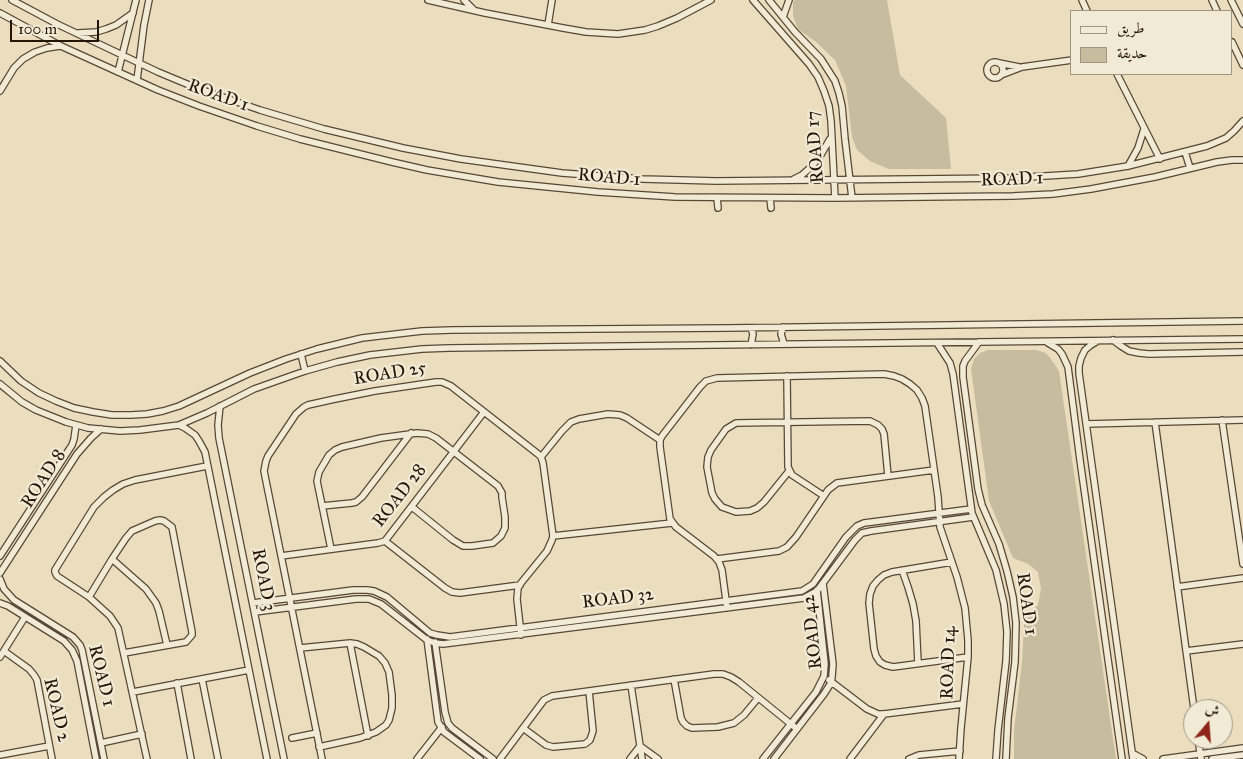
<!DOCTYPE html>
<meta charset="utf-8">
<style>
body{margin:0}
#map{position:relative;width:1243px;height:759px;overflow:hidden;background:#eadebe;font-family:"IM FELL Great Primer",Amiri,serif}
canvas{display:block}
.legend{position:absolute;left:1070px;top:10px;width:162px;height:65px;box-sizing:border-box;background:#f1ead5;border:1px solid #9f9583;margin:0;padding:6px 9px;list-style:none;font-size:15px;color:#241607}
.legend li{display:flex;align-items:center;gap:10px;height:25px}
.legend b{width:25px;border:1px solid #9f9583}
.north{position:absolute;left:1183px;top:699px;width:50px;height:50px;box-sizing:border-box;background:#f1ead5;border:1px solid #9f9583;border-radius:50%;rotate:18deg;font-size:14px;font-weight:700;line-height:20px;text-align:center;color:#241607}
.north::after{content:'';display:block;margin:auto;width:18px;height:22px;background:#8f2418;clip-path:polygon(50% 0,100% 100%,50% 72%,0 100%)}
.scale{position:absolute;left:10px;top:20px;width:89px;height:22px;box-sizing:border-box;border:2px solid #241607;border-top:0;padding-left:6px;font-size:15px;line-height:18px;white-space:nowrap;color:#241607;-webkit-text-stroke:4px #f1ead5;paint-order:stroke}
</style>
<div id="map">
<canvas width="1243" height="759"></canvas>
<ul class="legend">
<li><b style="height:6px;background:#f1ead5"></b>طريق</li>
<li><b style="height:14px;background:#c8bc9f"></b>حديقة</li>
</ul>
<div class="north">ش</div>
<div class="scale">100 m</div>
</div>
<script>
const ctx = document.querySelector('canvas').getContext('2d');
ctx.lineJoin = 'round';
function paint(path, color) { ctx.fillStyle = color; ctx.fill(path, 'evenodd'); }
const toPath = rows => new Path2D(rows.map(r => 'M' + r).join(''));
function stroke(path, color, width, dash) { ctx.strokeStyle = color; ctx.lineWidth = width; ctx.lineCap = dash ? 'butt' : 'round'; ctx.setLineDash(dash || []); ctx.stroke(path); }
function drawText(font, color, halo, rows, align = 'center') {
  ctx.font = font + ' "IM FELL Great Primer",serif'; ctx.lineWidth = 4.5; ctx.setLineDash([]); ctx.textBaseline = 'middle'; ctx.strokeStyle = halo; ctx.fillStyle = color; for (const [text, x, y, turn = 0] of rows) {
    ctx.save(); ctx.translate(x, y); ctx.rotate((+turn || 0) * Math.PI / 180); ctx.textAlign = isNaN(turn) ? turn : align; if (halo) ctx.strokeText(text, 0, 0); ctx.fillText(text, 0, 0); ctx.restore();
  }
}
const green = toPath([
 [795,0,887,0,900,75,946,118,951,169,889,169,870,161,857,150,852,137,846,86,835,60,816,42,798,29,793,16,793,2],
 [988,350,1036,350,1046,353,1051,359,1059,371,1116,759,1014,759,1014,731,1022,662,1024,625,1026,616,1038,605,1041,589,1038,572,1028,564,1013,558,989,501,971,369,974,359,980,353]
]);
const minor = toPath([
 [12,0,57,24,158,72,194,87,260,110,324,129,403,148,461,159,562,173,642,179,716,181,1012,178,1078,174,1128,166,1207,146,1226,138,1234,131,1243,121],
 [428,0,485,13,563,28,586,32,618,34,645,30,658,26,677,18,711,0],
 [464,0,474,10],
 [753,0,809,64,818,77,824,91,829,106,831,121,835,198],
 [769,0,795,32,821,59,835,81,839,93,842,106,845,139,852,198],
 [1082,0,1087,11],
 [1212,0,1217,11],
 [1231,0,1243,24],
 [0,13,61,46,158,90,199,106,257,126,300,139,392,162,427,170,498,182,598,192,675,197,835,198,1013,196,1053,194,1091,189,1155,177,1217,162,1232,160,1243,160],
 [783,17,789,0],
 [548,25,552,0],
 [78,33,96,32,106,29,116,25,133,13],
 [1232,42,1243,65],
 '987 70a8 8 0 1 1 16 0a8 8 0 1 1-16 0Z',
 [999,63,1019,67],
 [118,72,136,0],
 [1117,74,1160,159],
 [1001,75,1022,67,1072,60],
 [137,80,144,25,149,0],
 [0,91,14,68,23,59,35,52,47,48,60,46],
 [1185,152,1190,168],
 [1128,166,1138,148,1144,129],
 [794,179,802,175,811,167,819,158,830,139],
 [717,198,718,208],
 [770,198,771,208],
 [783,327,781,334,784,344],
 [751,328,753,334,751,345],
 [1113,340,1121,346,1129,351,1139,353,1149,354,1243,352],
 [979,342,965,361,963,366,963,377,978,489,982,505,999,544,1007,571,1013,597,1016,623,1015,662,1008,718,1006,759],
 [1096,342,1091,345,1085,350,1081,358,1079,366,1079,373,1133,759],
 [937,343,950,363,953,374,972,513,996,570,1004,604,1007,632,1006,661,998,730,996,759],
 [1048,343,1058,349,1062,354,1068,367,1080,460,1122,759],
 [301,354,305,371],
 [0,361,21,381,39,393,56,401,74,408,93,412,112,415,131,415,147,414,163,411,179,406,250,373,286,359,317,349,362,338,422,331,452,330,728,328,1243,321],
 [787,376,788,467,792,475,824,496],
 [0,384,22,402,36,410,66,422,88,428,120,431,140,430,179,425,207,413,254,389,305,371,337,362,370,355,422,349,449,348,1243,339],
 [220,406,218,425,219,438,284,759],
 [1222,420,1243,564],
 [1155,422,1194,709],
 [1086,424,1243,420],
 [179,425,185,428,195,435,199,441,205,452,267,759],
 [541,457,562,431,571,422,579,419,608,414,620,415,627,418,660,440],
 [789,471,764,502,757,508,750,511,736,512,722,507,715,499,712,493,707,467,708,457,711,450,726,429,736,423,870,421,878,425,882,429,884,434,888,476],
 [322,506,352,503,356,502,362,497,411,433],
 [553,536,672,523],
 [385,541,445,588,452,592,460,593,520,585],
 [331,549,317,481,319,472,329,455,335,450,342,447,381,438,417,433,428,434,436,438,498,486,502,493,502,497,505,517,505,528,501,536,493,543,472,546,463,546,453,540,412,507],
 [0,556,72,445,74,439,76,425],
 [281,556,378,543,385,541,484,412],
 [112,559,146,589,156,603,159,611,167,645],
 [717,559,779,551,787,547,796,537,828,490,837,483,934,470],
 [952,562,892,572,884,575,878,580,873,586,870,594,869,603,874,649,876,656,880,662,885,665,893,667,968,657],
 [902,570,908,587,913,604,916,621,918,663],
 [0,573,77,454,91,438,101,429],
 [0,579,4,589,14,600,73,637,80,645,82,650,104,759],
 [1177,587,1243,578],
 [89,597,112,559,126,538,132,531,155,521,160,520,164,521,172,527,192,632,192,635,186,642,124,653],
 [0,603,8,606,64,641,72,650,77,661,96,759],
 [253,603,353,590,367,590,374,591,387,597,430,633,437,635,450,637,802,591,813,584,846,537,857,526,864,523,872,522,971,509],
 [727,608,722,570,719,562,714,556,676,527,670,519,660,447,660,440,662,436,700,387,706,381,717,378,884,374,894,376,902,379,910,384,917,390,922,398,925,406,938,497,940,527,957,577,965,608,968,640,968,657,961,728,959,759],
 [255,612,356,599,369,599,381,604,427,640,435,643,443,644,804,598,817,591,855,540,862,533,871,531,973,517],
 [427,639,438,722,444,732,480,759],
 [435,642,445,712,448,723,452,728,493,759],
 [350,643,368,736],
 [300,648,350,643,357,644,364,647,379,656,385,663,389,672,392,695,392,708,389,720,386,725,376,732,360,738,319,747],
 [4,651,29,669,34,675,37,680,52,759],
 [1186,651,1243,644],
 [0,657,25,617],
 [202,679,218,759],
 [674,679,681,718,683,722,687,726,692,728,718,727,734,723,744,715,758,698],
 [829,680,867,709,878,714,884,714,963,704],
 [177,683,191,759],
 [631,685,642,759],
 [133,692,249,670],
 [523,728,546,745,553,747,585,744,590,740,593,731,589,691],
 [292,738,317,733],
 [1198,739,1201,759],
 [101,743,142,734],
 [1132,753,1143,759],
 [0,755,49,746],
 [147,759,118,628,110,616,89,597,57,576,55,572,55,570,94,507,104,497,113,490,123,484,135,480,207,466],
 [322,759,264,471,266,461,268,456,296,414,304,407,308,405,335,399,375,391,436,382,442,382,451,386,538,454,541,457,543,463,553,536,552,540,547,551,521,583,518,588,517,599,521,635],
 [417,759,442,727],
 [500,759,544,700,552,696,714,674,723,674,731,677,739,682,797,729],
 [630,759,640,746,658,759],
 [763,759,816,692,824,676,825,664,817,590],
 [774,759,824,694,831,683,832,677,833,664,823,583],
 [850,759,884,714],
 [909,759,919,755,960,751],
 [1163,759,1243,748],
 [1212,759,1243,755]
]);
const streetNames = [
 ["ROAD 1",218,96,20],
 ["ROAD 17",816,147,-94],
 ["ROAD 1",609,178,5],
 ["ROAD 1",1012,180,-2],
 ["ROAD 25",390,374,-9],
 ["ROAD 8",44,479,-57],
 ["ROAD 28",400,496,-52],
 ["ROAD 3",263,580,79],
 ["ROAD 32",618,599,-7],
 ["ROAD 1",1026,604,82],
 ["ROAD 42",813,632,-96],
 ["ROAD 14",949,663,-88],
 ["ROAD 1",101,676,76],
 ["ROAD 2",56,710,77]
];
paint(green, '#c8bc9f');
stroke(minor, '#564835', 8);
stroke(minor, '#f1ead5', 5.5);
drawText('18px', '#241607', '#f1ead5', streetNames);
</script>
